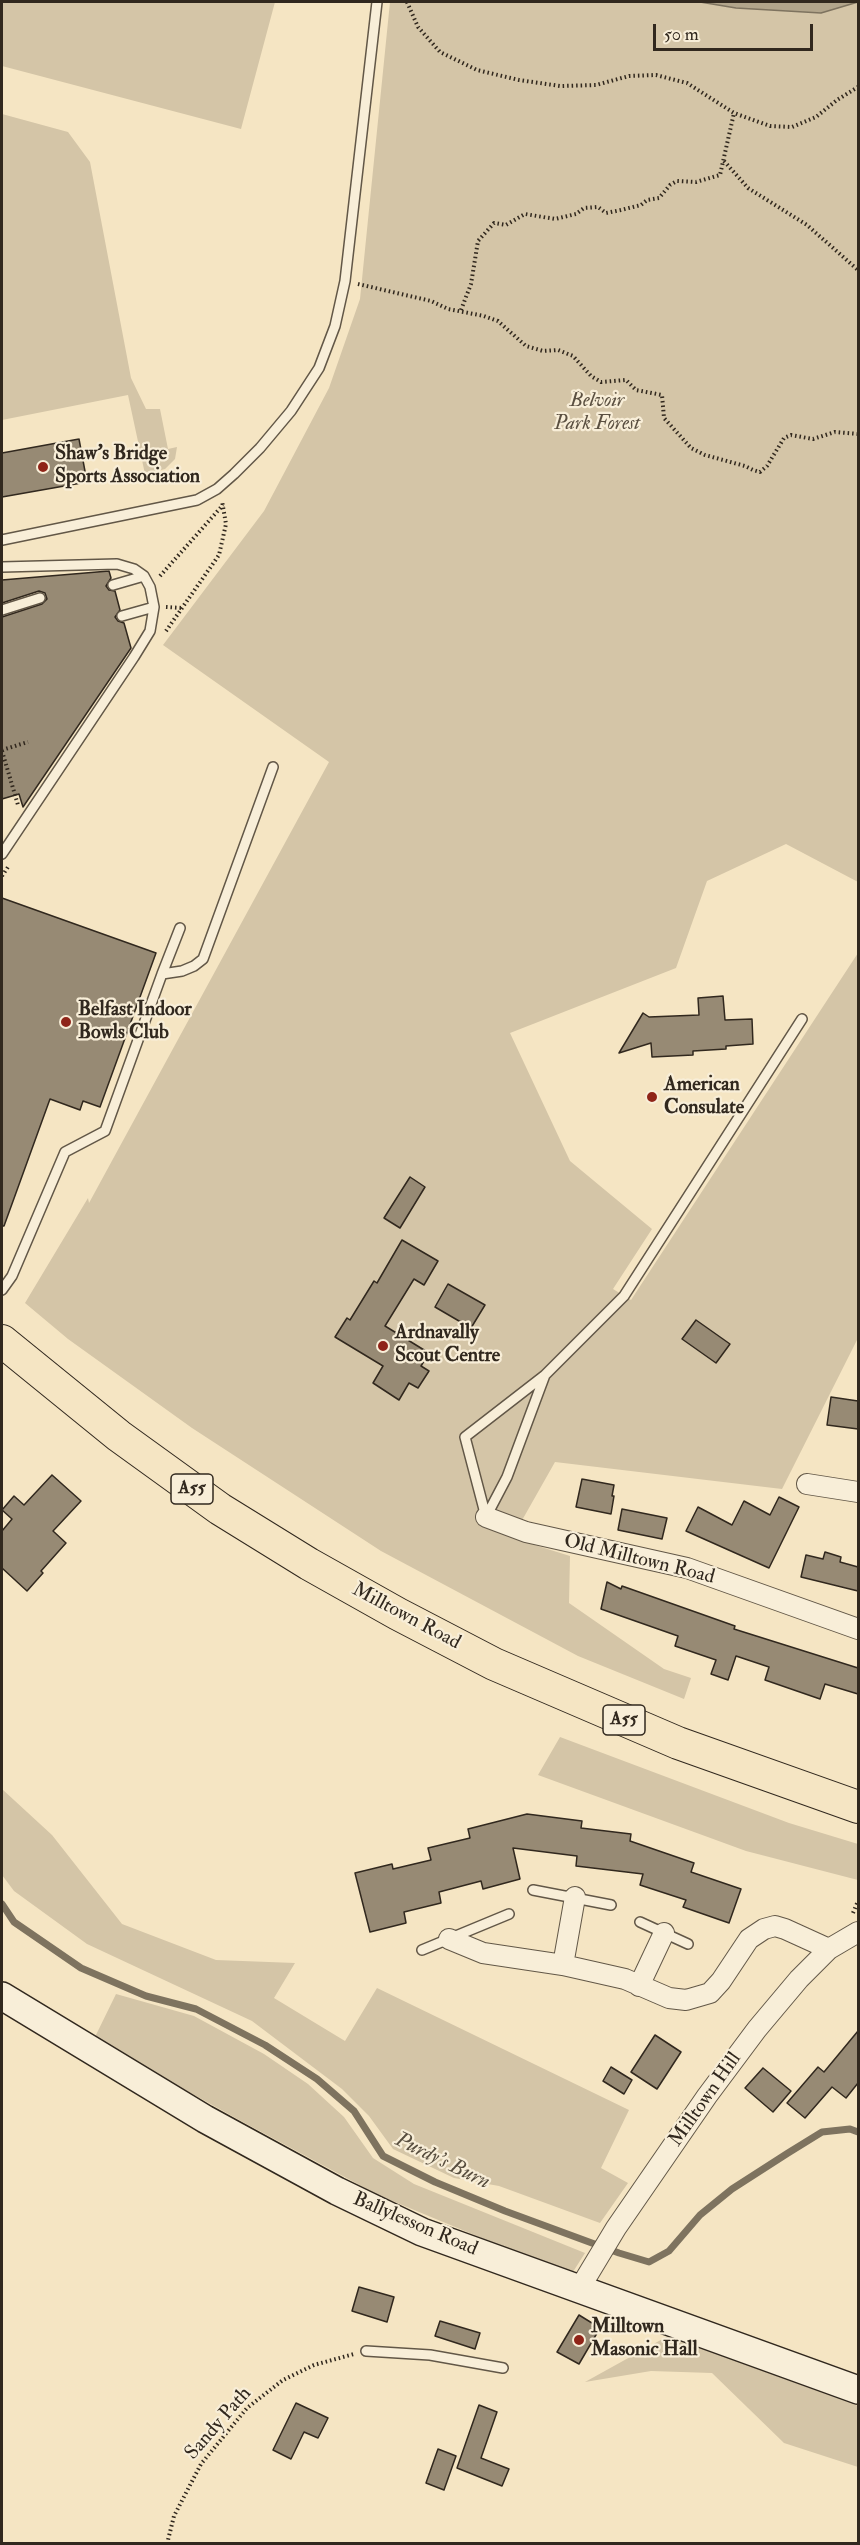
<!DOCTYPE html>
<style>
body{margin:0}
#map{position:relative;width:860px;height:2545px;overflow:hidden;background:#f5e5c3;font-family:"IM FELL Double Pica",serif}
canvas{display:block}
.frame{position:absolute;inset:0;border:3px solid #31281e;pointer-events:none}
.scale{position:absolute;left:653px;top:24px;width:160px;height:27px;box-sizing:border-box;border:3px solid #31281e;border-top:0;padding-left:8px;font-size:18px;line-height:21px;white-space:nowrap;color:#31281e;-webkit-text-stroke:4px #f8eed8;paint-order:stroke}
</style>
<div id="map">
<canvas width="860" height="2545"></canvas>
<div class="frame"></div>
<div class="scale">50 m</div>
</div>
<script>
const ctx = document.querySelector('canvas').getContext('2d');
ctx.lineJoin = 'round';
function paint(path, color) { ctx.fillStyle = color; ctx.fill(path, 'evenodd'); }
const toPath = rows => new Path2D(rows.map(r => 'M' + r).join(''));
function stroke(path, color, width, dash) { ctx.strokeStyle = color; ctx.lineWidth = width; ctx.lineCap = dash ? 'butt' : 'round'; ctx.setLineDash(dash || []); ctx.stroke(path); }
function drawText(font, color, halo, rows, align = 'center') {
  ctx.font = font + ' "IM FELL Double Pica",serif'; ctx.lineWidth = 4.5; ctx.setLineDash([]); ctx.textBaseline = 'middle'; ctx.strokeStyle = halo; ctx.fillStyle = color; for (const [text, x, y, turn = 0] of rows) {
    ctx.save(); ctx.translate(x, y); ctx.rotate((+turn || 0) * Math.PI / 180); ctx.textAlign = isNaN(turn) ? turn : align; if (halo) ctx.strokeText(text, 0, 0); ctx.fillText(text, 0, 0); ctx.restore();
  }
}
const green = toPath([
 [2,2,275,2,241,129,2,66],
 [390,2,700,2,736,8,821,13,858,2,858,882,786,844,707,881,676,968,510,1033,570,1161,652,1229,613,1289,631,1300,858,953,858,1338,782,1489,555,1462,512,1538,570,1556,569,1603,664,1669,691,1678,684,1699,578,1656,381,1551,192,1428,68,1339,25,1303,88,1198,89,1203,329,762,163,645,264,511,329,388,360,299],
 [2,114,68,132,90,162,131,378,146,409,160,409,168,449,177,447,175,459,165,469,145,474,128,395,2,420],
 [560,1737,789,1823,858,1844,858,1880,746,1851,538,1775],
 [2,1789,52,1835,122,1924,216,1960,295,1963,274,1998,345,2041,377,1988,629,2110,601,2168,628,2183,600,2223,499,2186,454,2178,393,2149,369,2116,342,2089,252,2021,87,1944,14,1891,2,1875],
 [116,1994,194,2016,264,2054,308,2084,344,2117,373,2158,414,2184,585,2253,571,2275,378,2195,241,2121,94,2039],
 [668,2336,858,2406,858,2467,784,2443,712,2373,651,2371,585,2382]
]);
const water = toPath([
 [700,2,858,2,821,13,736,8,700,2]
]);
const stream = toPath([
 [2,1904,14,1922,81,1968,146,1996,196,2009,265,2045,317,2079,354,2111,383,2156,435,2182,505,2211,619,2253,649,2262,669,2251,700,2215,732,2189,788,2153,822,2132,850,2129,858,2132]
]);
const building = toPath([
 [79,439,87,482,2,497,2,453,79,439],
 [109,571,111,578,106,586,109,590,115,591,120,610,115,617,118,621,124,623,131,648,23,807,19,794,2,799,2,617,42,604,47,599,45,593,39,591,2,603,2,580,109,571],
 [2,898,156,953,100,1107,83,1101,80,1110,50,1099,4,1226,2,1226,2,898],
 [723,996,725,1020,752,1019,753,1044,726,1046,726,1049,693,1051,693,1055,652,1057,651,1043,619,1053,643,1013,649,1017,699,1015,698,998,723,996],
 [410,1177,425,1187,400,1228,384,1218,410,1177],
 [402,1240,438,1261,424,1285,414,1279,385,1326,429,1353,421,1366,429,1371,418,1388,409,1383,399,1400,373,1383,383,1366,335,1337,347,1318,350,1320,374,1281,377,1283,402,1240],
 [448,1284,485,1305,471,1328,435,1307,448,1284],
 [696,1320,730,1344,716,1363,682,1339,696,1320],
 [831,1397,858,1401,858,1429,827,1425,831,1397],
 [52,1475,81,1501,53,1531,66,1543,41,1571,43,1573,27,1591,2,1568,2,1531,12,1519,2,1510,14,1496,24,1505,52,1475],
 [582,1479,614,1485,612,1496,614,1496,611,1514,576,1507,582,1479],
 [779,1497,799,1507,769,1568,686,1531,698,1507,732,1525,744,1501,770,1515,779,1497],
 [622,1509,667,1518,662,1539,618,1530,622,1509],
 [825,1552,841,1557,840,1562,858,1567,858,1591,801,1577,806,1555,823,1559,825,1552],
 [607,1582,621,1589,622,1586,735,1626,734,1629,858,1668,858,1694,825,1684,820,1699,765,1680,769,1667,736,1656,728,1680,711,1674,716,1660,675,1646,678,1636,601,1609,607,1582],
 [527,1814,582,1821,581,1828,631,1834,630,1841,694,1863,691,1872,741,1889,729,1923,683,1907,686,1900,640,1885,643,1874,576,1866,577,1856,513,1848,520,1879,483,1889,481,1881,439,1892,441,1903,404,1912,406,1923,370,1932,355,1873,392,1864,393,1869,431,1860,428,1848,470,1838,468,1829,527,1814],
 [858,2031,858,2083,846,2098,832,2087,805,2118,787,2103,818,2067,824,2072,858,2031],
 [655,2035,681,2052,657,2089,631,2072,655,2035],
 [611,2067,632,2080,624,2094,603,2081,611,2067],
 [763,2068,791,2091,773,2112,745,2088,763,2068],
 [359,2287,394,2297,387,2322,352,2311,359,2287],
 [579,2315,600,2328,579,2364,557,2352,579,2315],
 [440,2321,480,2333,475,2349,435,2336,440,2321],
 [296,2403,328,2418,318,2438,304,2432,291,2459,273,2450,296,2403],
 [479,2405,497,2412,481,2458,509,2469,502,2486,457,2468,479,2405],
 [438,2449,456,2456,444,2490,426,2483,438,2449]
]);
const path = toPath([
 [407,2,418,27,440,52,477,70,519,80,560,86,596,85,629,76,656,75,687,83,734,113,770,126,792,127,816,117,837,100,858,87],
 [724,161,748,188,807,225,858,270],
 [358,284,431,301,448,309,484,316,498,321,526,346,543,351,558,350,573,356,591,376,601,382,626,380,636,390,662,395,664,418,691,448,705,455,745,466,753,470,760,472,767,466,784,438,791,435,813,439,835,432,858,434],
 [461,310,471,284,478,241,494,223,506,225,525,214,555,219,576,214,584,208,598,207,606,213,621,210,641,205,647,200,659,198,670,185,677,181,696,182,720,175,734,113],
 [160,576,223,505],
 [166,607,182,608],
 [166,631,219,555,226,524,222,501],
 [2,750,28,742],
 [2,751,18,805],
 [2,876,8,867],
 [853,1913,858,1901],
 [167,2544,174,2516,201,2464,247,2408,283,2380,314,2365,354,2354]
]);
const service = toPath([
 [2,540,197,500,217,489,234,474,260,448,291,411,319,368,335,326,345,281,377,2],
 [2,567,117,564,134,569,144,576,150,587,154,607,150,631,134,657,2,854],
 [113,585,144,576],
 [2,610,40,598],
 [122,616,154,607],
 [162,974,180,928],
 [2,1290,12,1276,65,1152,105,1131,162,974,182,971,194,966,203,959,273,767],
 [545,1375,624,1296,802,1019],
 [545,1375,507,1477,486,1517,465,1437,545,1375],
 [533,1890,611,1905],
 [640,1922,688,1944],
 [422,1950,509,1914],
 [366,2351,430,2355,503,2368]
]);
const minor = toPath([
 [807,1484,858,1492],
 [486,1517,526,1532,687,1568,858,1629],
 [449,1939,483,1953,563,1965,625,1979,669,1998,686,2000,710,1993,721,1981,749,1939,764,1929,775,1926,785,1929,829,1949],
 [563,1965,575,1897],
 [639,1986,664,1933],
 [578,2291,616,2228,707,2096,757,2029,799,1979,829,1949,858,1932]
]);
const secondary = toPath([
 [2,1996,205,2119,337,2191,422,2232,858,2390]
]);
const trunk = toPath([
 [2,1341,119,1436,220,1509,309,1564,398,1614,494,1664,678,1743,858,1807]
]);
const markers = [
 [43,467,6,"#8f2418"],
 [66,1022,6,"#8f2418"],
 [652,1097,6,"#8f2418"],
 [383,1346,6,"#8f2418"],
 [579,2340,6,"#8f2418"]
];
const shields = [
 [192,1489,42],
 [624,1720,42]
];
const shieldNames = [
 ["A55",192,1489],
 ["A55",624,1720]
];
const parkNames = [
 ["Belvoir",597,402],
 ["Park Forest",597,425]
];
const poiNames = [
 ["Shaw's Bridge",55,455],
 ["Sports Association",55,478],
 ["Belfast Indoor",78,1011],
 ["Bowls Club",78,1034],
 ["American",664,1086],
 ["Consulate",664,1109],
 ["Ardnavally",395,1334],
 ["Scout Centre",395,1357],
 ["Milltown",591,2328],
 ["Masonic Hall",591,2351]
];
const streetNames = [
 ["Old Milltown Road",639,1560,14],
 ["Milltown Road",406,1617,28],
 ["Milltown Hill",706,2100,-55],
 ["Ballylesson Road",415,2225,23],
 ["Sandy Path",219,2424,-49]
];
const waterNames = [
 ["Purdy's Burn",442,2162,26]
];
paint(green, '#d4c5a7');
paint(water, '#b2a58b');
stroke(water, '#7e735f', 1.5);
stroke(stream, '#7e735f', 7);
paint(building, '#978a74');
stroke(building, '#31281e', 1.5);
stroke(service, '#625747', 12);
stroke(minor, '#625747', 22);
stroke(secondary, '#31281e', 30);
stroke(trunk, '#31281e', 34);
stroke(path, '#31281e', 4, [1.5, 3]);
stroke(service, '#f8eed8', 9);
stroke(minor, '#f8eed8', 20);
stroke(secondary, '#f8eed8', 27);
stroke(trunk, '#f5e5c3', 32);
for (const [x, y, r, color] of markers) { const dot = new Path2D(); dot.arc(x, y, r, 0, 2 * Math.PI); ctx.fillStyle = color; ctx.fill(dot); stroke(dot, '#f8eed8', 2); }
for (const [x, y, w] of shields) { const box = new Path2D(); box.roundRect(x - w / 2, y - 15, w, 30, 4.5); ctx.fillStyle = '#f8eed8'; ctx.fill(box); stroke(box, '#31281e', 1.5); }
drawText('bold 18px', '#31281e', null, shieldNames);
drawText('italic 20px', '#5a4f40', '#f8eed8', parkNames);
drawText('bold 20px', '#31281e', '#f8eed8', poiNames, 'left');
drawText('20px', '#31281e', '#f8eed8', streetNames);
drawText('italic 21px', '#584e3f', '#f8eed8', waterNames);
</script>
